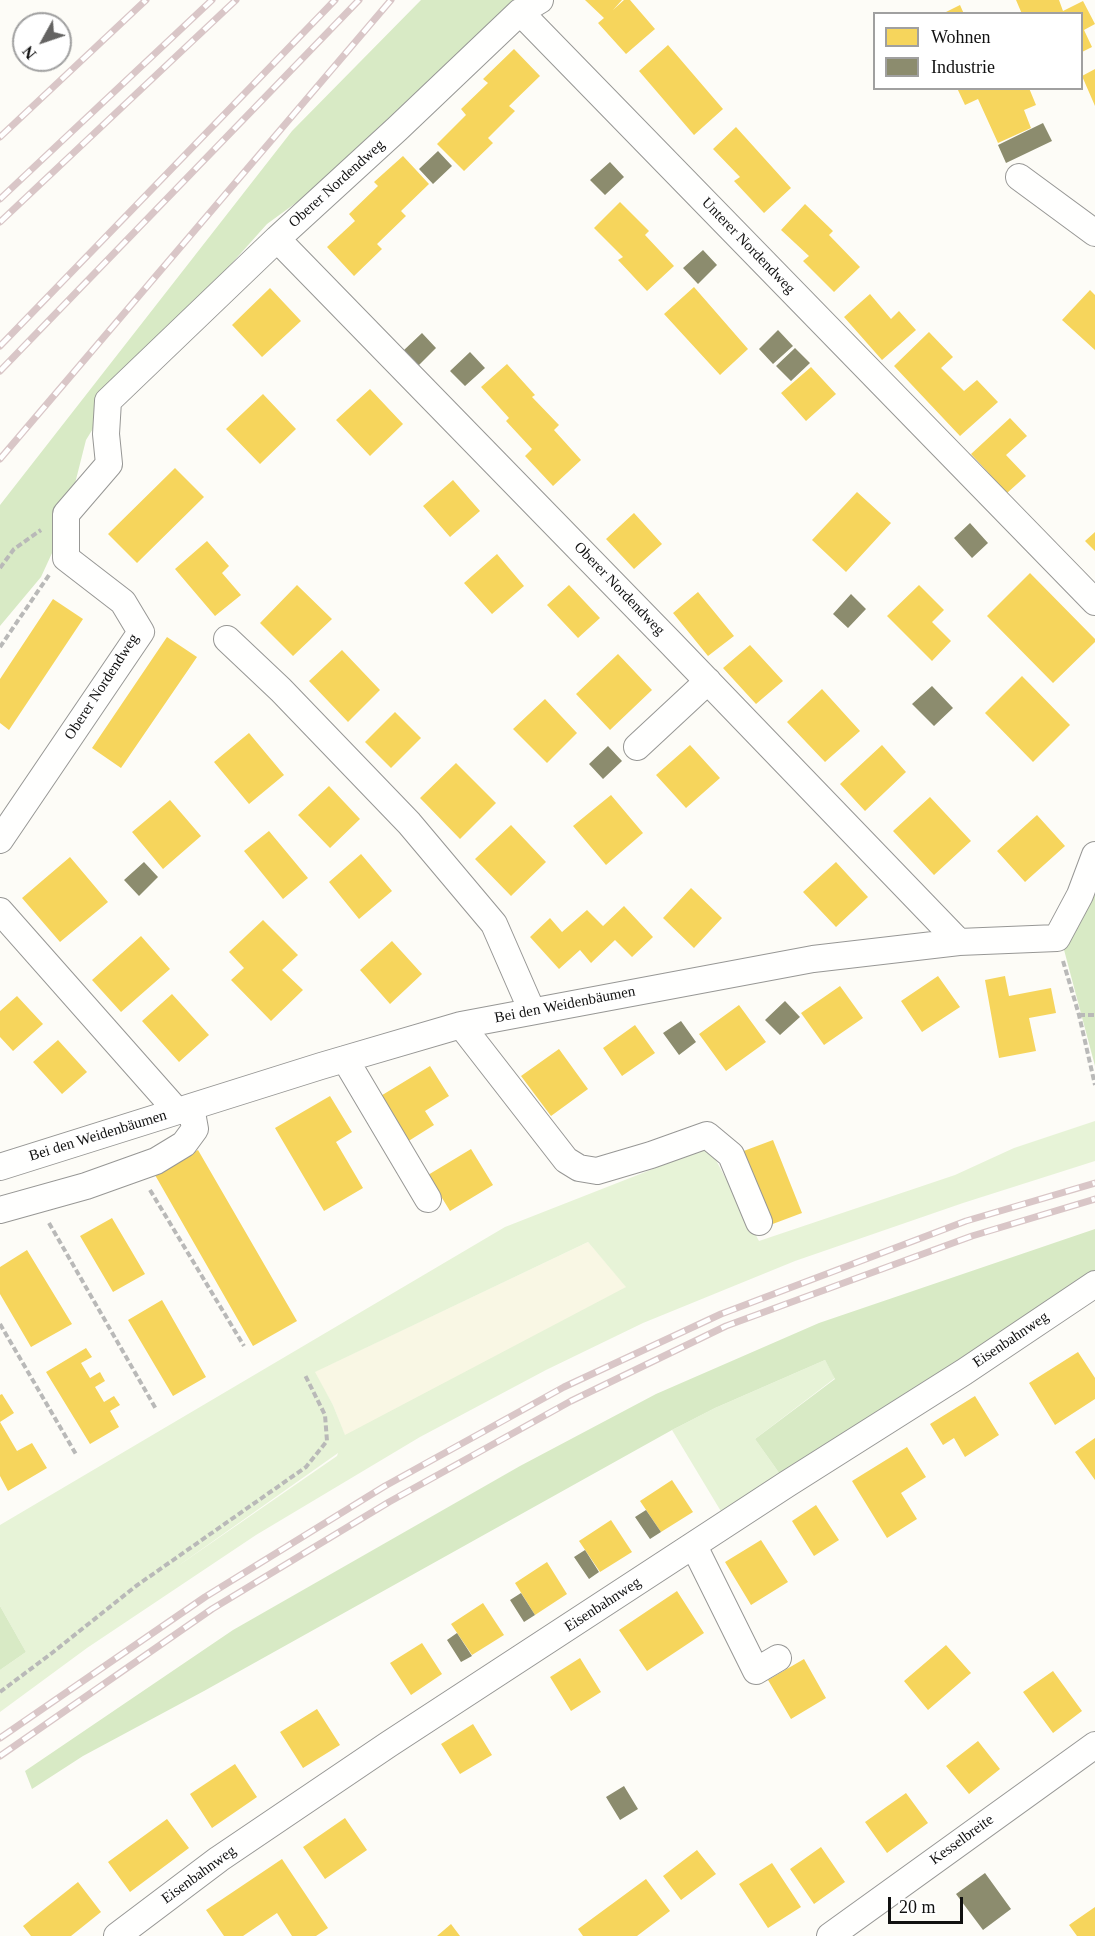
<!DOCTYPE html>
<meta charset="utf-8">
<style>
body{margin:0}
#map{position:relative;width:1095px;height:1936px;overflow:hidden;background:#fdfcf7;font-family:"Times New Roman",serif}
canvas{display:block}
.legend{position:absolute;left:873px;top:12px;width:210px;height:78px;box-sizing:border-box;background:#fff;border:2px solid #a0a0a0;margin:0;padding:8px 10px;list-style:none;font-size:18px;color:#111}
.legend li{display:flex;align-items:center;gap:12px;height:30px}
.legend b{width:30px;border:2px solid #a0a0a0}
.north{position:absolute;left:12px;top:12px;width:60px;height:60px;box-sizing:border-box;background:#fff;border:2px solid #a0a0a0;border-radius:50%;rotate:230deg;font-size:16px;font-weight:700;line-height:24px;text-align:center;color:#111}
.north::after{content:'';display:block;margin:auto;width:21px;height:27px;background:#646362;clip-path:polygon(50% 0,100% 100%,50% 72%,0 100%)}
.scale{position:absolute;left:888px;top:1897px;width:75px;height:27px;box-sizing:border-box;border:3px solid #111;border-top:0;padding-left:8px;font-size:18px;line-height:21px;white-space:nowrap;color:#111;-webkit-text-stroke:4px #fff;paint-order:stroke}
</style>
<div id="map">
<canvas width="1095" height="1936"></canvas>
<ul class="legend">
<li><b style="height:16px;background:#f6d55c"></b>Wohnen</li>
<li><b style="height:16px;background:#8c8c6e"></b>Industrie</li>
</ul>
<div class="north">N</div>
<div class="scale">20 m</div>
</div>
<script>
const ctx = document.querySelector('canvas').getContext('2d');
ctx.lineJoin = 'round';
function paint(path, color) { ctx.fillStyle = color; ctx.fill(path, 'evenodd'); }
const toPath = rows => new Path2D(rows.map(r => 'M' + r).join(''));
function stroke(path, color, width, dash) { ctx.strokeStyle = color; ctx.lineWidth = width; ctx.lineCap = dash ? 'butt' : 'round'; ctx.setLineDash(dash || []); ctx.stroke(path); }
function drawText(font, color, halo, rows, align = 'center') {
  ctx.font = font + ' "Times New Roman",serif'; ctx.lineWidth = 6; ctx.setLineDash([]); ctx.textBaseline = 'middle'; ctx.strokeStyle = halo; ctx.fillStyle = color; for (const [text, x, y, turn = 0] of rows) {
    ctx.save(); ctx.translate(x, y); ctx.rotate((+turn || 0) * Math.PI / 180); ctx.textAlign = isNaN(turn) ? turn : align; if (halo) ctx.strokeText(text, 0, 0); ctx.fillText(text, 0, 0); ctx.restore();
  }
}
const farmland = toPath([
 [588,1242,627,1287,345,1436,333,1405,314,1372]
]);
const green = toPath([
 [1095,1121,1095,1161,963,1203,795,1261,643,1323,546,1370,420,1437,256,1535,87,1648,0,1712,0,1670,26,1652,0,1606,0,1525,505,1227,709,1147,759,1241,955,1175,1014,1148],
 [588,1242,626,1287,345,1435,333,1405,315,1372],
 [338,1453,337,1456,175,1568],
 [825,1360,835,1378,755,1439,787,1484,728,1523,672,1430,715,1408]
]);
const forest = toPath([
 [421,0,540,0,397,129,267,224,113,396,86,440,64,527,41,577,0,626,0,505,292,131],
 [1095,882,1095,1066,1063,946],
 [1095,1229,1095,1298,787,1484,755,1439,835,1379,825,1360,715,1408,672,1430,204,1691,83,1756,32,1789,25,1771,233,1630,520,1466,656,1394,819,1323],
 [0,1606,26,1652,0,1670]
]);
const homes = toPath([
 [585,0,622,0,613,10,624,0,630,0,655,29,626,54,598,23,604,18],
 [1016,0,1059,0,1063,11,1083,1,1095,24,1084,30,1092,47,1082,52,1082,14,1022,14],
 [960,5,964,14,942,14],
 [668,45,723,109,694,135,639,71],
 [514,49,540,76,509,106,515,111,488,138,493,143,464,171,437,144,466,115,461,109,488,83,483,79],
 [1095,69,1095,106,1082,76],
 [957,88,1029,88,1036,105,1024,110,1031,128,998,143,978,99,965,105],
 [736,127,791,188,764,213,734,181,740,177,713,149],
 [403,156,429,184,401,211,406,216,377,244,382,249,354,276,327,247,355,221,349,214,378,186,374,182],
 [620,202,649,231,645,235,674,266,647,291,618,260,623,257,594,228],
 [805,204,833,231,829,235,860,267,834,292,803,261,809,256,781,230],
 [694,287,748,349,720,375,664,314],
 [270,288,301,321,262,357,232,325],
 [1090,290,1095,295,1095,350,1062,320],
 [870,294,891,319,899,311,916,330,882,360,844,317],
 [929,332,953,357,941,368,964,391,977,380,998,402,960,436,894,366],
 [507,364,535,395,532,397,559,425,554,430,581,460,553,486,525,456,532,449,506,421,509,418,481,387],
 [811,367,836,394,806,421,781,393],
 [370,389,403,424,370,456,336,420],
 [263,394,296,429,260,464,226,429],
 [1010,418,1027,436,1006,455,1026,476,1007,493,971,454],
 [175,468,204,497,137,563,108,534],
 [453,480,480,511,450,537,423,506],
 [857,492,891,523,846,572,812,540],
 [634,513,662,544,634,569,606,539],
 [1095,532,1095,551,1085,541],
 [207,541,229,566,222,573,241,595,215,616,175,569],
 [497,554,524,586,492,614,464,583],
 [1030,573,1095,639,1095,642,1053,683,987,616],
 [297,585,332,619,293,656,260,623],
 [569,585,600,618,578,638,547,605],
 [919,585,944,610,932,622,951,641,932,661,887,616],
 [698,592,734,636,708,656,673,613],
 [53,599,83,619,9,730,0,723,0,679],
 [167,637,197,657,121,768,92,748],
 [750,645,783,681,756,704,723,668],
 [342,650,380,690,348,722,309,681],
 [618,654,652,690,610,730,576,694],
 [1022,676,1070,725,1033,762,985,713],
 [822,689,860,731,825,762,787,722],
 [545,699,577,733,547,763,513,729],
 [395,712,421,738,391,768,365,742],
 [249,733,284,775,249,804,214,762],
 [690,745,720,778,686,808,656,775],
 [882,745,906,772,865,811,840,784],
 [456,763,496,803,460,839,420,798],
 [329,786,360,819,330,848,298,815],
 [611,795,643,833,606,865,573,826],
 [930,797,971,841,934,875,893,831],
 [170,800,201,836,163,869,132,832],
 [1037,815,1065,846,1025,882,997,851],
 [511,825,546,862,511,896,475,859],
 [269,831,308,878,283,899,244,851],
 [361,854,392,891,359,919,329,882],
 [70,857,108,902,60,942,22,898],
 [836,862,868,897,836,927,803,892],
 [691,888,722,918,694,948,663,918],
 [624,906,653,937,632,957,615,940,591,963,580,950,559,969,530,937,550,918,562,932,587,910,603,926],
 [263,920,298,955,282,970,303,990,271,1021,231,980,244,968,229,952],
 [141,936,170,969,121,1012,92,980],
 [392,941,422,974,390,1004,360,970],
 [938,976,960,1007,922,1032,901,1001],
 [1005,976,1009,996,1051,988,1056,1013,1029,1018,1036,1051,999,1058,985,980],
 [840,986,863,1018,824,1045,801,1013],
 [172,994,209,1035,179,1062,142,1021],
 [17,996,43,1024,13,1051,0,1037,0,1011],
 [739,1005,766,1042,726,1071,699,1034],
 [635,1025,655,1053,622,1076,603,1048],
 [58,1040,87,1072,62,1094,33,1062],
 [559,1049,588,1089,551,1116,521,1076],
 [430,1066,449,1096,425,1111,434,1125,407,1142,379,1097],
 [330,1096,352,1132,336,1142,363,1188,324,1211,275,1128],
 [773,1140,802,1213,770,1225,741,1152],
 [471,1149,493,1185,450,1211,428,1175],
 [198,1150,297,1321,253,1346,155,1175],
 [112,1218,145,1274,113,1292,80,1236],
 [27,1250,72,1324,31,1347,0,1294,0,1267],
 [162,1300,206,1377,173,1396,128,1320],
 [86,1348,92,1357,81,1363,90,1378,100,1372,105,1381,95,1387,104,1402,114,1396,120,1405,110,1411,119,1427,90,1444,46,1372],
 [1078,1352,1095,1378,1095,1399,1055,1425,1029,1383],
 [2,1394,14,1413,0,1422,17,1451,32,1443,47,1468,8,1491,0,1476,0,1395],
 [975,1396,999,1435,965,1457,954,1438,943,1445,930,1424],
 [1095,1438,1095,1480,1075,1452],
 [907,1447,926,1477,901,1493,917,1519,887,1538,852,1481],
 [672,1480,693,1512,661,1532,640,1501],
 [816,1505,839,1540,814,1556,792,1521],
 [611,1520,632,1552,600,1572,579,1541],
 [761,1540,788,1582,751,1605,725,1562],
 [547,1562,567,1594,535,1615,515,1583],
 [677,1591,704,1633,647,1671,619,1630],
 [483,1603,504,1635,472,1655,451,1624],
 [422,1643,442,1674,411,1695,390,1663],
 [946,1645,971,1673,928,1710,904,1681],
 [580,1658,601,1692,571,1711,550,1677],
 [804,1659,826,1698,791,1719,768,1680],
 [1053,1671,1082,1711,1053,1733,1023,1692],
 [317,1709,340,1745,303,1768,280,1732],
 [473,1724,492,1755,460,1774,441,1744],
 [978,1741,1000,1769,969,1794,946,1766],
 [235,1764,257,1797,212,1828,190,1794],
 [906,1793,928,1823,887,1853,865,1822],
 [345,1818,367,1850,325,1879,303,1847],
 [167,1819,189,1848,130,1892,108,1862],
 [821,1847,845,1882,814,1904,790,1869],
 [697,1850,716,1874,681,1900,663,1876],
 [282,1859,328,1928,316,1936,292,1936,277,1913,243,1936,224,1936,206,1910],
 [772,1863,801,1907,768,1928,739,1884],
 [646,1879,670,1911,637,1936,583,1936,578,1929],
 [78,1882,101,1912,71,1936,31,1936,23,1926],
 [1095,1907,1095,1936,1077,1936,1069,1925],
 [451,1924,460,1936,437,1936]
]);
const industry = toPath([
 [1043,123,1052,141,1006,163,998,145],
 [438,151,452,166,433,184,419,169],
 [610,162,624,177,605,195,590,180],
 [703,250,717,265,698,284,683,268],
 [778,330,793,346,773,364,759,349],
 [422,333,436,348,417,367,403,351],
 [795,348,810,363,791,381,776,366],
 [470,352,485,368,465,386,450,371],
 [970,523,988,543,972,558,954,538],
 [851,594,866,609,848,628,833,614],
 [932,686,953,708,934,726,912,704],
 [608,746,622,761,603,779,589,764],
 [144,862,158,877,139,896,124,880],
 [785,1001,800,1017,780,1035,765,1020],
 [681,1021,696,1042,679,1055,663,1033],
 [646,1510,661,1532,650,1539,635,1517],
 [585,1550,599,1572,589,1579,574,1557],
 [521,1593,535,1615,524,1622,510,1600],
 [457,1633,472,1656,461,1662,447,1640],
 [624,1786,638,1809,620,1820,606,1797],
 [985,1873,1011,1909,983,1930,956,1894]
]);
const path = toPath([
 [0,568,14,549,41,530],
 [0,647,49,575],
 [1063,961,1079,1015,1095,1085],
 [1079,1015,1095,1015],
 [150,1190,244,1346],
 [49,1223,156,1409],
 [0,1324,77,1456],
 [0,1692,52,1653,136,1586,306,1467,327,1441,325,1415,305,1375]
]);
const minor = toPath([
 [540,0,520,12,397,129,277,239,668,640,959,942],
 [520,12,1095,602],
 [1019,177,1095,233],
 [227,639,281,690,409,823,494,924,532,1011],
 [637,747,708,681],
 [0,840,141,632,123,602,66,558,66,514,109,464,106,434,108,401,277,239],
 [0,911,177,1111],
 [461,1025,566,1160,579,1168,597,1171,651,1155,707,1135,731,1155,759,1222],
 [345,1059,428,1199],
 [0,1167,321,1066,461,1025,813,959,959,942,1057,938,1080,895,1095,855],
 [0,1210,86,1186,156,1161,184,1144,195,1129,191,1107],
 [694,1546,756,1671,778,1658],
 [117,1936,219,1859,389,1744,787,1484,964,1372,1095,1284],
 [830,1936,1095,1745]
]);
const rail = toPath([
 [0,137,146,0],
 [0,199,212,0],
 [0,222,236,0],
 [0,346,335,0],
 [0,371,359,0],
 [0,459,391,0],
 [0,1738,205,1597,385,1486,564,1387,721,1314,966,1221,1095,1183],
 [0,1756,212,1609,389,1502,571,1401,726,1326,972,1236,1095,1199]
]);
const streetNames = [
 ["Oberer Nordendweg",337,184,-42],
 ["Unterer Nordendweg",748,246,46],
 ["Oberer Nordendweg",619,589,46],
 ["Oberer Nordendweg",102,687,-57],
 ["Bei den Weidenbäumen",565,1005,-11],
 ["Bei den Weidenbäumen",98,1136,-17],
 ["Eisenbahnweg",1011,1340,-34],
 ["Eisenbahnweg",603,1605,-33],
 ["Kesselbreite",962,1840,-36],
 ["Eisenbahnweg",199,1875,-36]
];
paint(farmland, '#f9f7e4');
paint(green, '#e7f3d7');
paint(forest, '#d8eac5');
paint(homes, '#f6d55c');
paint(industry, '#8c8c6e');
stroke(minor, '#979795', 28);
stroke(path, '#b9b9b8', 4, [6, 3]);
stroke(minor, '#fffffe', 26);
stroke(rail, '#d9c6c7', 7);
stroke(rail, '#fff', 4.5, [14]);
drawText('15px', '#111', '#fff', streetNames);
</script>
